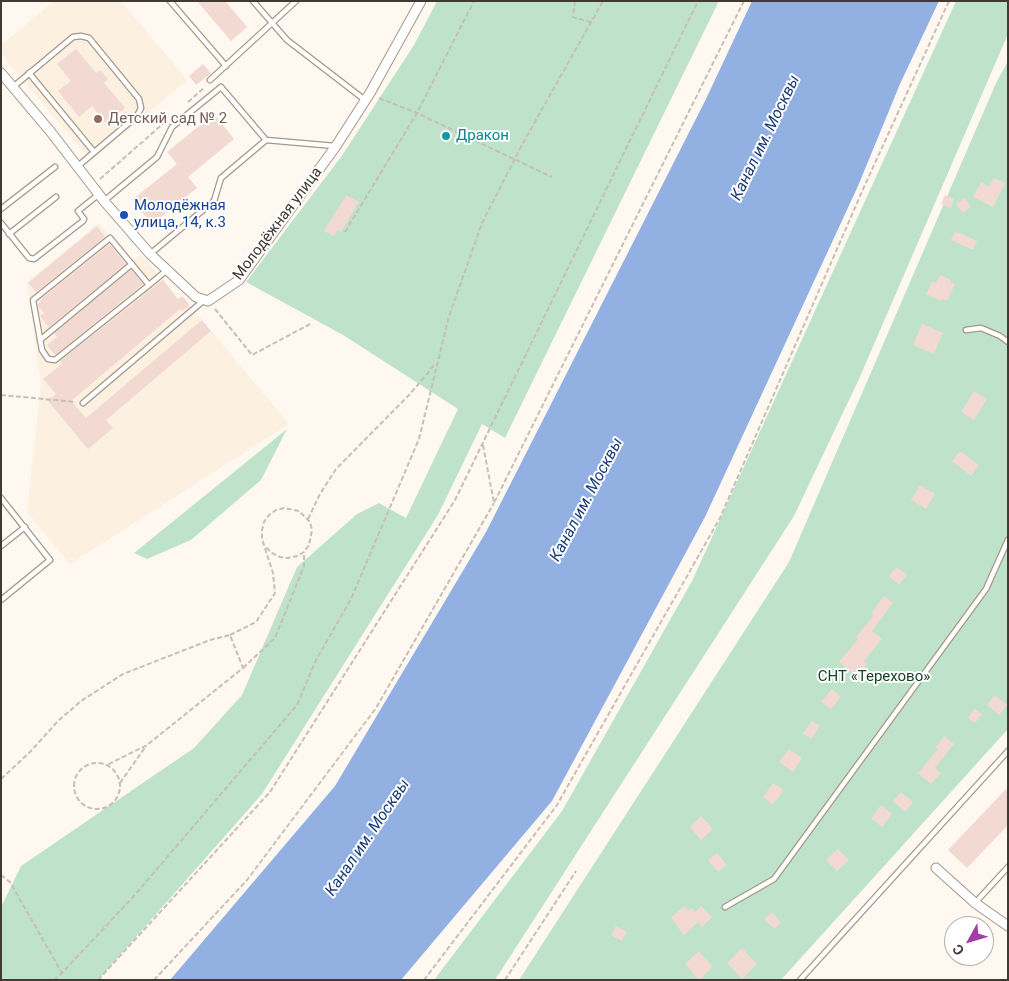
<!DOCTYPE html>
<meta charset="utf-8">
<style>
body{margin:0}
#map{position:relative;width:1009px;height:981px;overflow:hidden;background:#fef8f1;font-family:Roboto,sans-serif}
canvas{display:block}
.frame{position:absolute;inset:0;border:2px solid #403a33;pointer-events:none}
.north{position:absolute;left:944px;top:916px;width:50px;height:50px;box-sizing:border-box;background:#fff;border:1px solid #b3b0ad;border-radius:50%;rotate:231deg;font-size:14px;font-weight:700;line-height:20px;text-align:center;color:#403a33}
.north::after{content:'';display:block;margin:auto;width:18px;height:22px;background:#a13fa6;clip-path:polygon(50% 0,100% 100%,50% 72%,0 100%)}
</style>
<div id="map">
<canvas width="1009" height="981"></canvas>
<div class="frame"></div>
<div class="north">С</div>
</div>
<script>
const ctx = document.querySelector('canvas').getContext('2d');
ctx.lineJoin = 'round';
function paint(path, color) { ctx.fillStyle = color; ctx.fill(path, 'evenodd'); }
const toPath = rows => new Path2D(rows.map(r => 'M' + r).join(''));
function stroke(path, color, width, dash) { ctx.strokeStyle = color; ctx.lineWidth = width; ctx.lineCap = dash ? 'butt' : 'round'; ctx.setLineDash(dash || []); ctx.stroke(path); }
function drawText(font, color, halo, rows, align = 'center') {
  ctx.font = font + ' Roboto,sans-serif'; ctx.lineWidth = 4; ctx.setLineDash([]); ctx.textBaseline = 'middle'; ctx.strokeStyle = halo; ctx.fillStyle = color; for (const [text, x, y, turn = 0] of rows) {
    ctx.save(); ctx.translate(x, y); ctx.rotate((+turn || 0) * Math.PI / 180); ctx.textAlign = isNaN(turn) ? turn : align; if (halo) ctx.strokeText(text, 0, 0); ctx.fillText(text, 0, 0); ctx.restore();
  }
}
const built = toPath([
 [54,1,121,1,187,80,91,161,1,54,1,45],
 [99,223,131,262,141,254,178,299,182,296,289,424,70,564,27,512,41,384,27,282]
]);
const green = toPath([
 [437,1,719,1,505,438,482,424,438,515,262,794,98,980,1,980,1,907,21,866,194,748,242,695,297,567,357,514,379,503,406,518,458,409,343,335,246,282,341,157,414,45],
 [956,1,1008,1,1008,34,859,379,794,516,495,980,434,980,562,811,692,581],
 [1008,61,1008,729,781,980,519,980,789,562,996,83],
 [287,429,261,480,191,540,147,559,134,553]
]);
const water = toPath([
 [752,1,939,1,900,84,858,186,705,517,552,801,401,980,170,980,335,786,486,532,705,101]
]);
const building = toPath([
 [197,1,225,1,247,27,231,41],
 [76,49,96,73,100,70,108,79,104,83,125,108,106,123,92,106,79,117,58,91,71,81,57,64],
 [203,64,211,73,196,85,189,76],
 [214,114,234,139,188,177,197,188,152,224,132,200,177,164,167,152],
 [994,178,1005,183,993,207,973,197,981,182,989,187],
 [346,195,359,202,341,232,338,230,334,236,324,231],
 [945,195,954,199,951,208,941,204],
 [965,198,971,207,963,213,956,204],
 [97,226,105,237,36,292,28,283],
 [955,231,977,241,973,250,951,240],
 [109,244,126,264,49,327,40,316,44,313,38,306,38,304,42,300,41,299],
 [131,270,143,284,55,355,47,345,57,337,54,333],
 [940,275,951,280,950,282,955,284,947,301,942,299,941,301,926,294,932,281,936,283],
 [163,280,178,299,182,296,190,305,182,311,180,309,71,401,86,418,202,320,211,331,106,420,113,428,88,449,48,401,56,394,43,379,62,364,60,361],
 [922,324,943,333,934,354,913,345],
 [974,391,987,399,974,420,961,412],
 [960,451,979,465,971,476,952,461],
 [920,485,935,494,926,509,911,500],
 [897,567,907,575,899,585,889,576],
 [884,596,893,603,872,631,882,639,864,661,867,664,857,677,839,662,858,639,856,637,874,615,871,613],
 [832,689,841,697,831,709,821,702],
 [995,695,1007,705,999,715,987,705],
 [974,709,982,714,975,723,968,718],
 [812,721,820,726,811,739,803,733],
 [944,736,954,744,935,768,941,773,931,784,918,773,938,749,935,748],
 [789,749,802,758,793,772,779,762],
 [773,783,784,790,773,805,763,797],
 [1008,787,1008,825,967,868,948,850],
 [901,792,913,802,905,812,893,801],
 [881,805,892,814,882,827,871,818],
 [701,816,713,829,701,840,690,827],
 [838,849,849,860,837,871,826,860],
 [717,853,727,865,718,872,708,860],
 [684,906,688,911,692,908,695,912,701,906,712,917,702,927,698,922,684,935,671,918],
 [772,912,781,923,774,929,764,919],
 [616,926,627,932,622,941,611,935],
 [742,948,757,964,742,979,727,963],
 [699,951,713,967,699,980,685,964]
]);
const path = toPath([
 [575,1,573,17,590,22],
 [379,98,417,113,552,177],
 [188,102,205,87],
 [100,179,164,123],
 [345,232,417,113,474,1],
 [215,309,252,355,310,324],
 [1,395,76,402],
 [483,445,494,503,744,1],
 [308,519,320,494,336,469,409,395,428,373,432,367,436,365],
 [230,635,256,622,275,593,273,573,262,539,262,530,264,522,269,515,276,510,284,508,299,511,310,522,312,530,309,545,304,552,297,556,288,558,280,557,272,553,266,547],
 [243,668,275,638,304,566,304,552],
 '74 786a23 23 0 1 1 46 0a23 23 0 1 1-46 0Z',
 [1,779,30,752,58,721,81,701,123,674,210,640,230,635,243,668,147,745,107,765],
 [120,783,146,746],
 [1,875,10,882,62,973],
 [54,980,62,973,133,897,297,705,316,660,351,599,419,439,449,316,482,223,523,143,603,1],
 [98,980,270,792,455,500,698,1],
 [154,980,247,880,376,708,494,503],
 [424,980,557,805,720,518,864,187,949,1],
 [505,980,576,871]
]);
const lane = toPath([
 [170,1,226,66],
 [253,1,287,40,365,100],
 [29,73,94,152],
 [210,80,296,1],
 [13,87,73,37,81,36,89,38,139,99,141,108,137,116,78,166],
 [266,140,335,146],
 [104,201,157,157,172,127,221,87,266,140,221,178,214,201,150,254],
 [1,209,55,167],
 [1,223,29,258,34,259,83,221,84,219,78,211,99,194],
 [9,234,56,197],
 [149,285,110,238,33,300,42,350,48,359,55,360,149,285,167,270],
 [966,330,981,328,1000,336,1008,342],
 [40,340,132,264],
 [83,403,203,301],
 [1,498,50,560,1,600],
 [1,546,25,527],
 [975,903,1008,867],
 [725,907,774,879,986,589,1008,540],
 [800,980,1008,751]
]);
const street = toPath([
 [1,73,50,131,104,201,150,254,196,297,208,301,239,280,336,146,370,93,421,1],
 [936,868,975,903,1008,926]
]);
const markers = [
 [98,119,5,"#8d6e63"],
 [446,136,5,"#0f9aa8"],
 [124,215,5,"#1a4fb4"]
];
const educationNames = [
 ["Детский сад № 2",108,119]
];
const cultureNames = [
 ["Дракон",456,136]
];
const transitNames = [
 ["Молодёжная",134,206],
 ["улица, 14, к.3",134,223]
];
const streetNames = [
 ["Молодёжная улица",278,224,-53]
];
const parkNames = [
 ["СНТ «Терехово»",874,677]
];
const waterNames = [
 ["Канал им. Москвы",766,138,-64],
 ["Канал им. Москвы",587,500,-62],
 ["Канал им. Москвы",368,838,-56]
];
paint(built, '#fcf0e1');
paint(green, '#bfe3ca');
paint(water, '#92b0e2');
paint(building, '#f2d9d2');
stroke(lane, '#a59786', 7);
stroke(street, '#a59786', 11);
stroke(path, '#c5bfb8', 2, [5, 2.5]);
stroke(lane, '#fff', 4.5);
stroke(street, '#fff', 9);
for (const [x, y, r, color] of markers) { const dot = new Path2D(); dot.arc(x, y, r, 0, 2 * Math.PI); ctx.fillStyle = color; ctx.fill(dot); stroke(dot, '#fff', 2); }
drawText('15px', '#785e54', '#fff', educationNames, 'left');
drawText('15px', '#0d838f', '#fff', cultureNames, 'left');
drawText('15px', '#164399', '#fff', transitNames, 'left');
drawText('15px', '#403a33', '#fff', streetNames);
drawText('15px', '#164228', '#fff', parkNames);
drawText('italic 16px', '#193c77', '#fff', waterNames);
</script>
